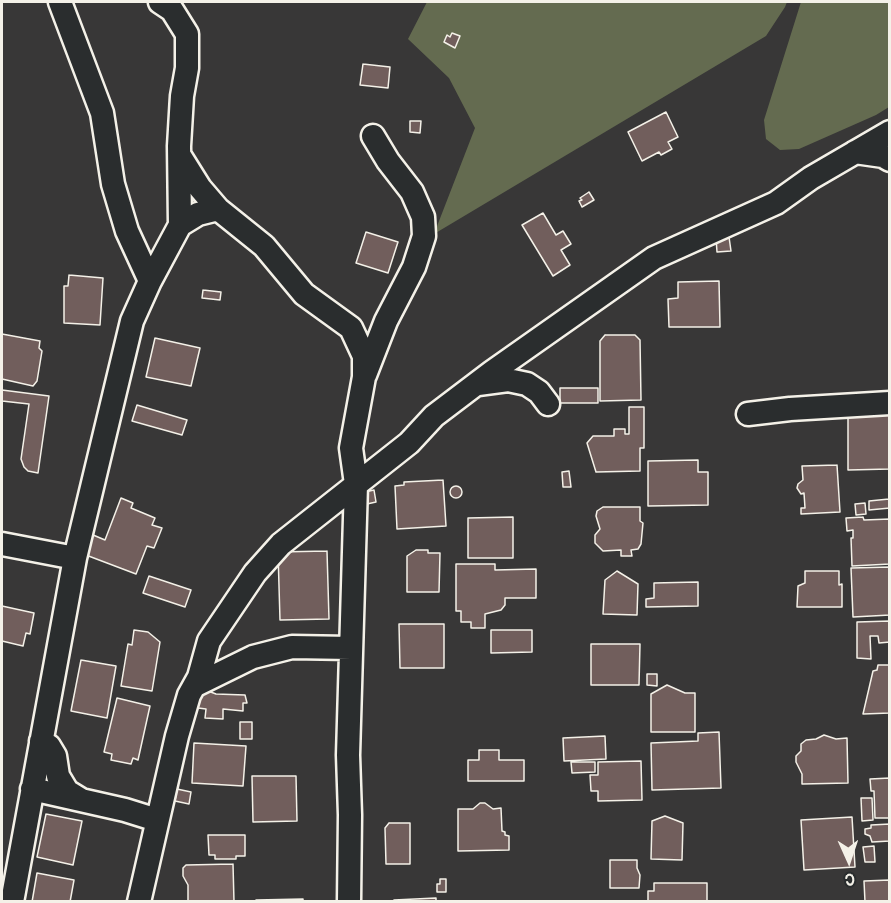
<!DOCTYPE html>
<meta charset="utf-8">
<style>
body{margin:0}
#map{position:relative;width:891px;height:903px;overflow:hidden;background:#383737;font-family:Pangolin,sans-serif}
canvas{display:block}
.frame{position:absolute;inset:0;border:3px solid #f4f1e8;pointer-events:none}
.north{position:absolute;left:819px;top:831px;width:60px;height:60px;-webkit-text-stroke:4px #2a2d2e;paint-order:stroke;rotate:177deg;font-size:16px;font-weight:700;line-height:24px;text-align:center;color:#f4f1e8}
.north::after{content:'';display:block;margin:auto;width:21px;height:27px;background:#f4f1e8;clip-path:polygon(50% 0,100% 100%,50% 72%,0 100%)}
</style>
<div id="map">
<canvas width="891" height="903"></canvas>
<div class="frame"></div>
<div class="north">С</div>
</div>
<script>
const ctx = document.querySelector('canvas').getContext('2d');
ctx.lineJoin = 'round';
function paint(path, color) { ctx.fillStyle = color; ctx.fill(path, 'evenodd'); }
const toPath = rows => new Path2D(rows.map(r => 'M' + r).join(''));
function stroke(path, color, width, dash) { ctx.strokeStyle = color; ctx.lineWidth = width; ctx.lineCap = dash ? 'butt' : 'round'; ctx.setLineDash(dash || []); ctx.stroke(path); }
const green = toPath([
 [427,2,787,2,785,7,766,36,434,234,475,128,449,78,408,39],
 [801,2,889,2,889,107,876,115,799,149,780,150,766,139,764,120]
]);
const building = toPath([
 [452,33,460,36,455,48,444,42,447,35,450,37,452,33],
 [363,64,390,67,388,88,360,85,363,64],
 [666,112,678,137,668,142,672,149,661,155,659,152,642,161,628,132,666,112],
 [410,121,421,121,420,133,410,132,410,121],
 [589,192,594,200,582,207,579,201,582,200,580,198,589,192],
 [543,213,556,235,563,231,571,244,561,250,570,265,553,276,522,225,543,213],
 [366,232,398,242,388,273,356,263,366,232],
 [729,237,731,251,717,252,716,238,729,237],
 [69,275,103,278,100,325,64,323,64,286,68,286,69,275],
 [719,281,720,327,669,327,668,299,678,298,678,282,719,281],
 [203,290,221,292,220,300,202,298,203,290],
 [2,334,40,341,39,348,42,351,37,381,33,386,2,379,2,334],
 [605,335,635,335,640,340,641,400,600,401,600,341,605,335],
 [155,338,200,348,191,386,146,377,155,338],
 [560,388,598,388,598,403,560,403,560,388],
 [2,390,49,396,38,473,28,471,24,467,21,459,29,404,2,401,2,390],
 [137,405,187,420,182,435,132,421,137,405],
 [629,407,644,407,644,448,640,448,640,471,596,472,587,443,593,436,614,436,614,429,625,429,625,434,629,434,629,407],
 [848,414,890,414,890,469,848,470,848,414],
 [698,460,698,472,708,472,708,505,648,506,648,461,698,460],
 [837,465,840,512,801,514,801,508,805,508,804,493,801,494,797,488,798,484,803,480,802,466,837,465],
 [569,471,571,487,563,487,562,472,569,471],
 [443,480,446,526,397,529,395,486,404,485,404,482,443,480],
 '450 492a6 6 0 1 1 12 0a6 6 0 1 1-12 0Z',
 [374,490,376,502,367,504,365,492,374,490],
 [121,498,133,503,131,508,155,518,152,525,162,528,154,548,147,546,136,574,78,552,86,532,105,540,121,498],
 [889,499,890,508,869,510,869,501,889,499],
 [865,503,866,514,856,515,855,504,865,503],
 [603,507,640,507,640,521,643,523,641,544,638,549,631,550,632,556,621,556,621,550,603,551,595,543,595,535,600,529,596,516,597,511,603,507],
 [513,517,513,558,468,558,468,518,513,517],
 [863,517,864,520,890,519,890,564,852,566,851,538,853,538,853,530,847,531,846,518,863,517],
 [416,550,428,550,428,553,440,553,439,592,407,592,407,556,416,550],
 [327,551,329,619,280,620,278,552,327,551],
 [456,564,495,564,495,570,536,569,536,598,505,598,505,605,501,610,485,614,485,628,471,628,471,622,461,622,461,611,456,611,456,564],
 [890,567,890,615,853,617,851,568,890,567],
 [617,571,638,584,637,615,603,614,605,580,617,571],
 [805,571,839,571,839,585,842,584,842,607,797,607,798,586,805,583,805,571],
 [149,576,191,590,185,607,143,593,149,576],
 [698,582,698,606,646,607,646,599,654,598,654,583,698,582],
 [2,606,34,613,30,634,26,633,23,646,2,641,2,606],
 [890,621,890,642,879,643,878,636,870,636,871,659,857,658,857,622,890,621],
 [399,624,444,624,444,668,400,668,399,624],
 [134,630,148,632,160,642,152,691,121,686,128,644,132,645,134,630],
 [491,630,532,630,532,652,491,653,491,630],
 [591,644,640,644,639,685,591,685,591,644],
 [81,660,116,666,107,718,71,711,81,660],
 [878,665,890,665,890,713,863,714,873,671,877,670,878,665],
 [647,674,657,674,657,686,647,685,647,674],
 [667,685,685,693,695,693,695,732,651,732,651,694,667,685],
 [208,691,216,694,245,695,247,703,243,703,243,711,223,709,223,719,205,718,206,709,198,708,199,694,208,691],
 [117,698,150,706,138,760,133,758,131,764,111,760,112,754,104,752,117,698],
 [240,722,252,722,252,739,240,739,240,722],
 [719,732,721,788,652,790,651,743,698,741,698,733,719,732],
 [824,735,836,739,847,738,848,783,802,784,802,774,796,762,796,756,801,751,801,744,806,740,816,739,824,735],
 [605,736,606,759,564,761,563,738,605,736],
 [194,743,246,746,243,786,192,783,194,743],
 [479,750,499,750,499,760,524,760,524,781,468,781,468,760,479,760,479,750],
 [641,761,642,800,598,801,598,791,591,791,590,775,598,775,598,762,641,761],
 [571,762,595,762,595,772,572,773,571,762],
 [252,776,296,776,297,821,253,822,252,776],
 [890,778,890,818,875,818,874,791,871,791,870,779,890,778],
 [177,789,191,792,189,804,175,801,177,789],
 [861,798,872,798,873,820,862,821,861,798],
 [480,803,485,803,493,809,501,808,502,831,505,832,505,835,509,836,509,850,458,851,458,809,473,809,480,803],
 [46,814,82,821,73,865,37,857,46,814],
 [665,816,683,823,682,860,651,859,652,821,665,816],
 [852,817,855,867,804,870,801,820,852,817],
 [389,823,410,823,410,864,386,864,385,828,389,823],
 [890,824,890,841,872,842,870,836,865,834,865,829,871,828,871,825,890,824],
 [208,835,245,835,245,856,236,856,236,859,215,859,215,855,209,855,208,835],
 [874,846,875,862,865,862,863,847,874,846],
 [610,860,637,860,637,868,640,875,639,888,610,888,610,860],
 [233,864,234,902,188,902,188,885,183,876,183,868,186,865,233,864],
 [37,873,74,880,70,902,32,902,37,873],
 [440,879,446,879,446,892,437,892,437,884,440,884,440,879],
 [890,880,890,902,865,902,864,881,890,880],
 [654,883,707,883,707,902,648,902,648,891,654,891,654,883],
 [436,898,436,902,392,902,394,900,436,898],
 [303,899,303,902,256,902,256,900,303,899]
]);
const minor = toPath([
 [60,2,102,113,113,184,127,231,150,281],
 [160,2,172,10,187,34,187,68,182,96,179,146,180,225],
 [855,152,883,156,890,160],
 [180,156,200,188,218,209],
 [365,375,386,321,414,267,424,236,423,217,412,192,388,161,373,136],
 [478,384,508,380,527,384,539,392,548,404],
 [748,414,790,409,890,403],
 [2,544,75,558],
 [194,686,253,657,292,647,351,648],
 [41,741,49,746,55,756,58,776,67,791,80,799],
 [32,789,125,810,157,820],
 [12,902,75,558,132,321,150,281,180,225,198,214,218,209,264,246,304,294,351,328,364,356,364,377,351,448,356,484,348,755,350,815,349,902],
 [139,902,177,736,189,695,199,677,209,641,255,573,281,544,409,443,434,416,492,372,654,258,776,203,811,178,890,132]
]);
paint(green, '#646b50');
paint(building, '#715e5c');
stroke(building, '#f4f1e8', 1.5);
stroke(minor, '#f4f1e8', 27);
stroke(minor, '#2a2d2e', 22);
</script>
